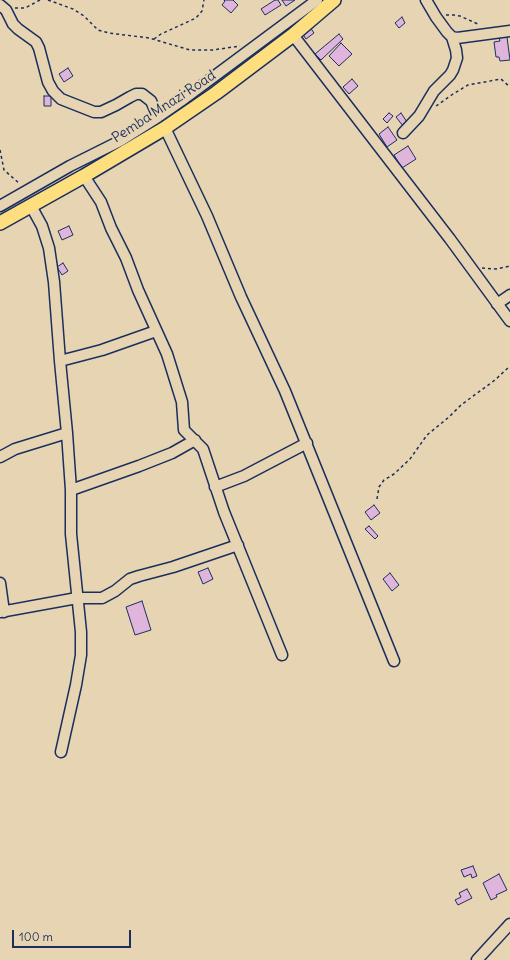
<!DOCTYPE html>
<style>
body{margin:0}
#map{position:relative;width:510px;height:960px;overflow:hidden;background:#e7d4b2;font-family:Delius,sans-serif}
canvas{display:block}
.scale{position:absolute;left:12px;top:930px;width:119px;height:18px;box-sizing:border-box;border:2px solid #1b2f5e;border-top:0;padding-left:5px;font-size:12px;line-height:14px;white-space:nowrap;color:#1b2f5e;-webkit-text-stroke:3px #e7d4b2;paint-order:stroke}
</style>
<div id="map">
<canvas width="510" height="960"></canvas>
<div class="scale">100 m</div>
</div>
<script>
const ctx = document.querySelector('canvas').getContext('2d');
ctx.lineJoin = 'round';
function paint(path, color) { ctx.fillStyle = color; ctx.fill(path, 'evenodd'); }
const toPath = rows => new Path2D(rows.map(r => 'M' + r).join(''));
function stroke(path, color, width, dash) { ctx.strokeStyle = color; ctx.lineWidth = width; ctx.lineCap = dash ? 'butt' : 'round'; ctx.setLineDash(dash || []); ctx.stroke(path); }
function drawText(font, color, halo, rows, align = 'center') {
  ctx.font = font + ' Delius,sans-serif'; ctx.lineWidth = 4; ctx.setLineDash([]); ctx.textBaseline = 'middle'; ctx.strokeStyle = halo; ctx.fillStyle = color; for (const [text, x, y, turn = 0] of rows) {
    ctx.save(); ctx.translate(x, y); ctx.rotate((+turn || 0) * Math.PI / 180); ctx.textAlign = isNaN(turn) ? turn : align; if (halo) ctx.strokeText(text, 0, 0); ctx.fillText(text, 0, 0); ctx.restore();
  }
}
const building = toPath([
 [224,0,233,0,238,5,231,13,222,5,225,1,224,0],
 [275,0,278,0,281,5,265,15,261,9,275,0],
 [282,0,295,0,286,6,282,0],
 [402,17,405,23,399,28,395,23,402,17],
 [310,27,314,33,306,39,302,33,310,27],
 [339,34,343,39,321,60,315,54,339,34],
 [507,37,510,60,500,61,499,57,496,57,494,42,500,41,499,38,507,37],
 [341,43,352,54,339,66,329,56,341,43],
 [68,68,73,76,64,82,59,74,68,68],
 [352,79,358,86,349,94,343,87,352,79],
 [44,96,51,96,51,106,44,106,44,96],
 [389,113,393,116,387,123,383,119,389,113],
 [401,113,407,122,403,126,396,117,401,113],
 [388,127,397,140,387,147,379,134,388,127],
 [408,146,416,159,402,168,394,155,408,146],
 [69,226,73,235,62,240,58,231,69,226],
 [63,263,68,271,62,275,57,267,63,263],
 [374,505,380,513,371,520,365,512,374,505],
 [369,526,378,536,375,539,365,529,369,526],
 [208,568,213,579,203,584,198,572,208,568],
 [390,573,399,585,392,591,383,579,390,573],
 [142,601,151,630,135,635,126,607,142,601],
 [473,866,477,876,472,878,471,874,464,877,461,870,473,866],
 [499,874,507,890,496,895,497,897,491,900,483,883,499,874],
 [467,889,472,898,458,905,455,900,461,897,459,893,467,889]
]);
const path = toPath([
 [48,0,73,9,84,16,98,30,109,33,149,38,190,50,213,50,240,46],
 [15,8,25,8,40,0],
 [446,15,454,15,460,16,480,25],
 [154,39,161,34,196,18,202,11,204,0],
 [436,106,453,94,468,85,501,79,510,87],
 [0,150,4,170,20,184],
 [482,268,496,269,510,266],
 [377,499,379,487,384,480,394,474,410,459,427,435,449,417,461,405,495,380,510,366]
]);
const minor = toPath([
 [426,0,436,17,447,32,452,37,457,38,510,31],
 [0,5,6,10,13,24,18,29,36,42,39,48,48,82,53,91,61,99,94,112,101,112,116,105,130,97,136,94,142,94,151,101,158,117],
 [293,35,450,239,510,321],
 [165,128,207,216,241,297,285,391,394,661],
 [403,133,419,116,434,91,450,75,453,70,457,58,456,50,452,37],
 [84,176,101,202,111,228,126,258,138,290,167,354,182,402,184,430,203,449,224,512,282,655],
 [0,206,70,166,120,141,158,117,181,101,317,0],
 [31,206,42,226,49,248,54,282,60,361,67,433,71,490,71,534,81,632,81,655,76,685,61,752],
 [497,304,510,295],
 [60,361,102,350,156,331],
 [0,457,15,449,67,433],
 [215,487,244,476,307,443],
 [71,490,139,466,172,453,195,440],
 [0,583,4,612],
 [0,612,77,598,102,598,115,591,130,579,139,576,173,567,238,545],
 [477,960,510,924]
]);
const major = toPath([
 [0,223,84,176,165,128,216,93,293,35,334,0]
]);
const streetNames = [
 ["Pemba Mnazi Road",164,107,-33]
];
paint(building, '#dfb5db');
stroke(building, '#1b2f5e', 1);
stroke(minor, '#1b2f5e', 13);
stroke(major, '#1b2f5e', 16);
stroke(path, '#1b2f5e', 1.5, [3, 3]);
stroke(minor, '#e7d4b2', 10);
stroke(major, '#fedf80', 13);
drawText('14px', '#1b2f5e', '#e7d4b2', streetNames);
</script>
